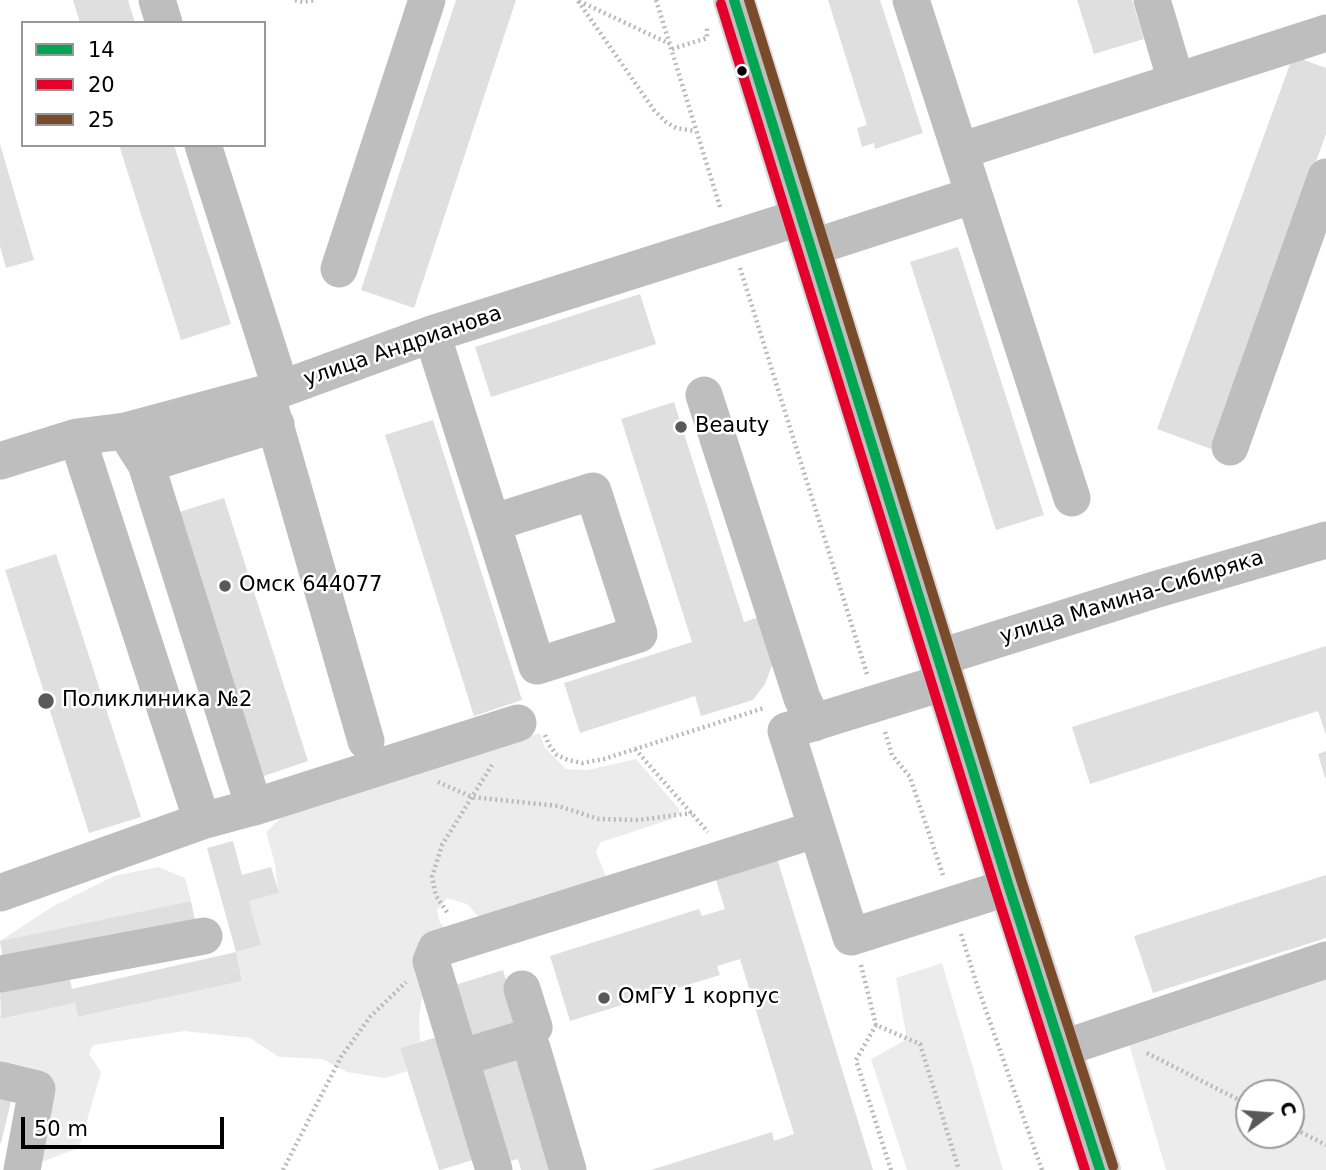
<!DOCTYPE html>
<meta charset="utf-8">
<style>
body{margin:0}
#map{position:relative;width:1326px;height:1170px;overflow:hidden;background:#fff;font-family:"DejaVu Sans",sans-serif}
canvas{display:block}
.legend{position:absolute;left:21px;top:21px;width:245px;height:126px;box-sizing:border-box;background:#fff;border:2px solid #999;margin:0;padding:9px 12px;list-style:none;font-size:21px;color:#000}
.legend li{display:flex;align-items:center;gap:14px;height:35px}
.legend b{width:35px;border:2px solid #999}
.north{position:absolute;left:1235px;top:1079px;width:70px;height:70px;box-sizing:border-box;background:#fff;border:2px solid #999;border-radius:50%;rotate:74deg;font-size:19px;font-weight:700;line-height:28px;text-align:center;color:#000}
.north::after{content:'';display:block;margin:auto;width:24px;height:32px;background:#595959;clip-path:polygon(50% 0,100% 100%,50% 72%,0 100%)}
.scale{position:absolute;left:21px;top:1117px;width:203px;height:32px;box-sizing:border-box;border:4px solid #000;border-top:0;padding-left:9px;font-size:21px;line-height:24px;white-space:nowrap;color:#000;-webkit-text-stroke:5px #fff;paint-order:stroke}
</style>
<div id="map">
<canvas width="1326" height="1170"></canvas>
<ul class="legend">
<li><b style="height:9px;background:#00a651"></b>14</li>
<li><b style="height:9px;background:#e4002b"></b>20</li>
<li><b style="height:9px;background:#7a4b2a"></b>25</li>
</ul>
<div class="north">С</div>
<div class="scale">50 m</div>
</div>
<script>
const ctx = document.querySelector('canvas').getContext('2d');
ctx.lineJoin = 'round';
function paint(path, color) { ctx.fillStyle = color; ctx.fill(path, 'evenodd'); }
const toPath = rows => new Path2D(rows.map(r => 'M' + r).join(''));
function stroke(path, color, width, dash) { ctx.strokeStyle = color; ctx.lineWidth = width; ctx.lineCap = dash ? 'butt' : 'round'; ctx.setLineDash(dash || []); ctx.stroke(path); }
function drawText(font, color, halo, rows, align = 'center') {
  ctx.font = font + ' "DejaVu Sans",sans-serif'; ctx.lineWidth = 5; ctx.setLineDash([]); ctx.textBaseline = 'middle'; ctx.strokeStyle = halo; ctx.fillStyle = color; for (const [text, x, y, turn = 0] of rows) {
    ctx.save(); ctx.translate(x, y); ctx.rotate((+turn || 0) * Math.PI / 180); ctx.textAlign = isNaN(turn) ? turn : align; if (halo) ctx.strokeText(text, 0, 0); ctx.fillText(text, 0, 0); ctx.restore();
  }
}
const green = toPath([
 [540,733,545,748,566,769,588,770,636,759,679,809,679,813,672,819,601,842,596,852,612,892,484,923,467,904,447,898,437,910,440,923,448,931,424,987,419,1016,420,1042,400,1048,407,1071,385,1078,347,1072,322,1059,279,1057,250,1038,184,1031,93,1045,89,1054,101,1072,79,1148,44,1161,30,1160,46,1082,0,1071,0,1014,2,1019,75,1003,79,1017,242,981,236,952,261,945,249,901,278,893,275,864,266,832,285,814],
 [158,867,185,878,191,901,0,941,52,907,114,876],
 [942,963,1003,1170,907,1170,871,1059,907,1039,896,978],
 [1326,967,1326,1170,1166,1170,1126,1034],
 [1249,1093,1291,1093,1291,1135,1249,1135]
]);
const building = toPath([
 [73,0,128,0,135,23,80,23],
 [456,0,516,0,414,308,361,290],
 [828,0,880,0,923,133,875,149,874,143,862,147,857,128,867,125],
 [1077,0,1132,0,1144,39,1094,54],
 [1293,56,1326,68,1326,134,1211,449,1157,429],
 [0,144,34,260,6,268,0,246],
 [119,145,174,145,231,324,181,340],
 [958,247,1044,515,996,530,910,262],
 [640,294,656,344,491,397,475,347],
 [674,402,744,622,759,617,774,660,765,684,753,700,701,716,695,696,580,733,564,683,692,642,621,419],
 [433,420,522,700,474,716,385,435],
 [224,498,308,761,261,777,176,513],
 [56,554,141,817,89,833,5,570],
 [1326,646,1326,735,1318,711,1090,784,1072,727],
 [1326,751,1326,778,1325,778,1318,754],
 [233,841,242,875,271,867,279,893,249,901,261,945,236,952,242,981,78,1017,75,1003,1,1019,0,990,69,975,72,989,236,952,207,848],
 [775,852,873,1170,651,1170,772,1132,774,1141,794,1134,740,959,717,966,720,975,570,1021,550,956,699,909,702,916,725,909,713,871],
 [1326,875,1326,938,1153,993,1134,936],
 [191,901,196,926,4,966,0,941],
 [503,970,520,1025,469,1041,452,986],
 [437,1037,476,1159,440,1170,439,1170,400,1048],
 [516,1059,557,1170,521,1170,518,1159,507,1162,478,1071],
 [0,1090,13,1093,1,1143,0,1143]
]);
const path = toPath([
 [295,0,303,2,314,0],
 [656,0,721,210],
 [578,1,654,110,666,122,676,128,695,131],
 [579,1,670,44],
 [672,49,707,38,707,26],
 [740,268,867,674],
 [885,732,892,755,910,777,943,875],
 [545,735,549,745,557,755,568,760,582,763,604,759,764,708],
 [635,749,708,832],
 [438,782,472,797,558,806,599,819,638,820,692,813],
 [447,912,436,896,432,877,442,845,492,765],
 [961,934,977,985,1042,1170],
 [861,965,876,1025],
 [1147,1053,1249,1105],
 [1291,1127,1326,1145],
 [283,1170,341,1057,370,1017,406,982],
 [891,1170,856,1060,876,1025,920,1044,959,1170]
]);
const minor = toPath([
 [157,0,164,23],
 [911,0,1072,498],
 [1152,0,1176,81],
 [203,145,281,389],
 [960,151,1326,33],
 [811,248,974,195],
 [339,269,427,0],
 [432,334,492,523,537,666,639,634,593,491,492,523],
 [266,393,366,741],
 [704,395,802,698,814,723],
 [125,431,146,464,254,807],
 [77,437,202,821],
 [1230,447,1326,177],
 [0,461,77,437,125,431,281,389,432,334,801,217],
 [146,464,276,424],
 [938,658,1154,590,1326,540],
 [945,682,786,731,851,937,1009,887],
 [0,893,202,821,254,807,518,723],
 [0,974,204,936],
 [523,1039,532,1048,568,1170],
 [1061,1049,1326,960],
 [460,1058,523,1039,534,1027,522,989],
 [0,1080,37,1089,22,1170],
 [494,1170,431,961,436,949,817,829]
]);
const major = toPath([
 [734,0,1009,887,1100,1170]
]);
const bus1 = toPath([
 [734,0,1009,887,1100,1170]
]);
const bus2 = toPath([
 [721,4,996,891,1085,1170]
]);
const bus3 = toPath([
 [749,0,1022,883,1113,1166]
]);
const markers = [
 [742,71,6,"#000"],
 [681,427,7,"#595959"],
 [225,586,7,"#595959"],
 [46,701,9,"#595959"],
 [604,998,7,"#595959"]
];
const streetNames = [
 ["улица Андрианова",403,347,-19],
 ["улица Мамина-Сибиряка",1132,598,-17]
];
const poiNames = [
 ["Beauty",695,427],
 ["Омск 644077",239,586],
 ["Поликлиника №2",62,701],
 ["ОмГУ 1 корпус",618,998]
];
paint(green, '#ececec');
paint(building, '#dfdfdf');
stroke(major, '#dbdbdb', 42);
stroke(path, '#b9b9b9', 4.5, [2, 3.5]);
stroke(minor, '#bebebe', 37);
stroke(major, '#bebebe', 38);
stroke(bus1, '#00a651', 10);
stroke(bus2, '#e4002b', 10);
stroke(bus3, '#7a4b2a', 10);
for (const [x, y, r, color] of markers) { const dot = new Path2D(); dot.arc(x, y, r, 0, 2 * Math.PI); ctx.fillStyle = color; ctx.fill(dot); stroke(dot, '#fff', 2.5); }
drawText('21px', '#000', '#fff', streetNames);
drawText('21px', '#000', '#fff', poiNames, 'left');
</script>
